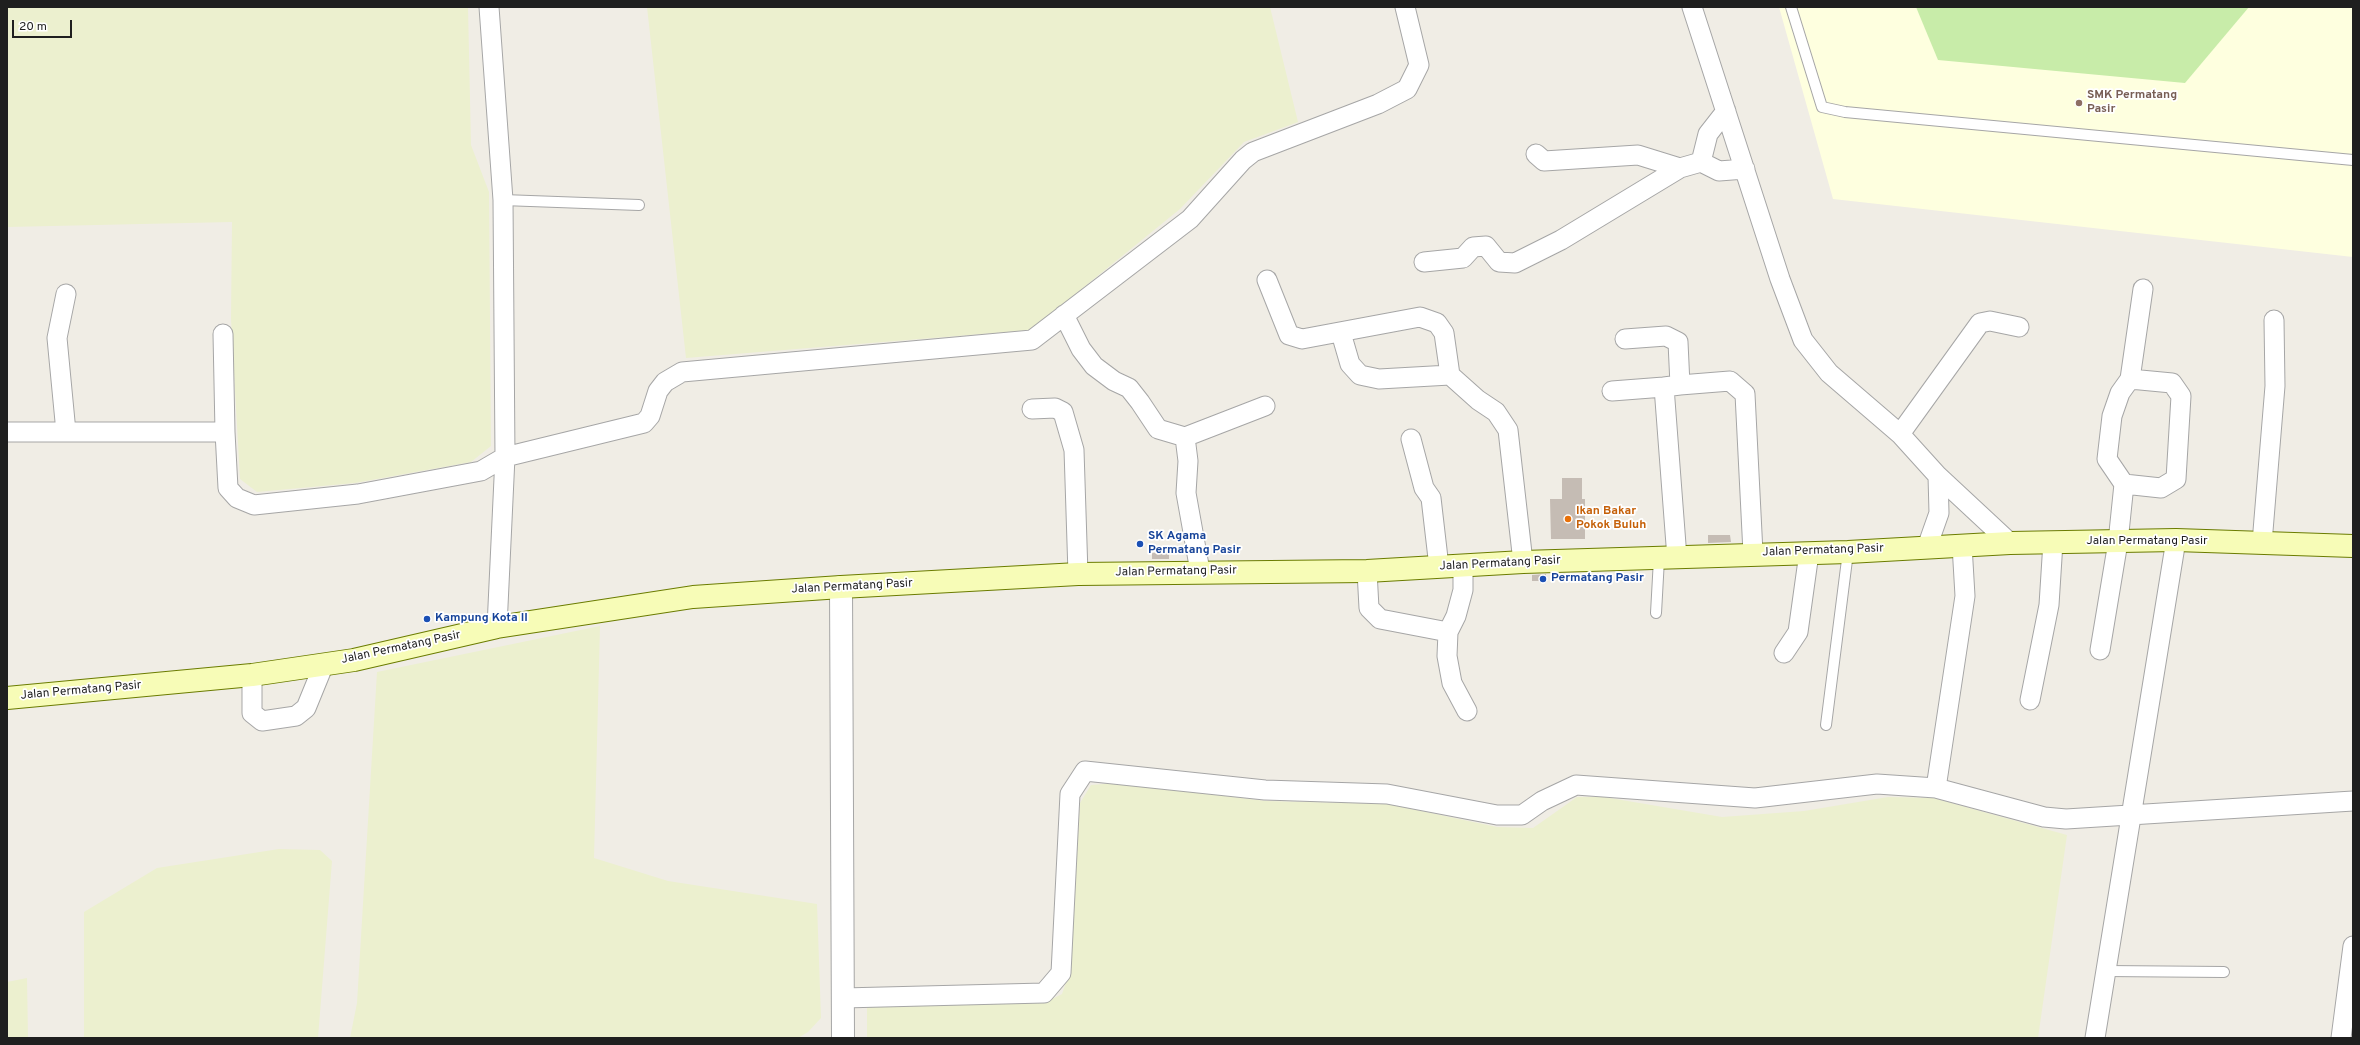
<!DOCTYPE html>
<style>
body{margin:0}
#map{position:relative;width:2360px;height:1045px;overflow:hidden;background:#f0ede5;font-family:Overpass,sans-serif}
canvas{display:block}
.frame{position:absolute;inset:0;border:8px solid #1f1f1f;pointer-events:none}
.scale{position:absolute;left:12px;top:20px;width:60px;height:18px;box-sizing:border-box;border:2px solid #1f1f1f;border-top:0;padding-left:5px;font-size:12px;line-height:14px;white-space:nowrap;color:#1f1f1f;-webkit-text-stroke:3px #fff;paint-order:stroke}
</style>
<div id="map">
<canvas width="2360" height="1045"></canvas>
<div class="frame"></div>
<div class="scale">20 m</div>
</div>
<script>
const ctx = document.querySelector('canvas').getContext('2d');
ctx.lineJoin = 'round';
function paint(path, color) { ctx.fillStyle = color; ctx.fill(path, 'evenodd'); }
const toPath = rows => new Path2D(rows.map(r => 'M' + r).join(''));
function stroke(path, color, width, dash) { ctx.strokeStyle = color; ctx.lineWidth = width; ctx.lineCap = dash ? 'butt' : 'round'; ctx.setLineDash(dash || []); ctx.stroke(path); }
function drawText(font, color, halo, rows, align = 'center') {
  ctx.font = font + ' Overpass,sans-serif'; ctx.lineWidth = 3.5; ctx.setLineDash([]); ctx.textBaseline = 'middle'; ctx.strokeStyle = halo; ctx.fillStyle = color; for (const [text, x, y, turn = 0] of rows) {
    ctx.save(); ctx.translate(x, y); ctx.rotate((+turn || 0) * Math.PI / 180); ctx.textAlign = isNaN(turn) ? turn : align; if (halo) ctx.strokeText(text, 0, 0); ctx.fillText(text, 0, 0); ctx.restore();
  }
}
const education = toPath([
 [1779,7,2353,7,2353,257,1833,199]
]);
const farmland = toPath([
 [7,7,468,7,471,145,489,192,491,446,471,462,355,483,257,492,240,479,231,319,232,222,7,227],
 [647,7,1270,7,1298,122,1244,142,1180,209,1031,330,686,358],
 [600,626,594,858,668,881,817,904,821,1018,808,1032,798,1038,350,1038,357,1003,377,672],
 [1117,783,1266,801,1388,804,1497,827,1533,828,1577,797,1604,797,1722,817,1804,811,1888,797,1933,798,2067,835,2038,1038,867,1038,867,1005,1044,1003,1062,994,1070,971,1080,803,1091,785],
 [279,849,320,850,332,861,318,1038,84,1038,84,912,157,868],
 [27,978,28,1038,7,1038,7,982]
]);
const grass = toPath([
 [1916,7,2249,7,2185,83,1938,60]
]);
const building = toPath([
 [1562,478,1582,478,1582,499,1585,499,1585,539,1551,539,1550,499,1562,499],
 [1708,535,1730,535,1731,542,1708,543],
 [1169,552,1169,559,1152,559,1152,553],
 [1546,574,1546,581,1532,581,1532,575]
]);
const service = toPath([
 [1791,7,1822,107,1845,112,2353,160],
 [503,200,639,205],
 [1656,613,1659,559],
 [1826,725,1848,552],
 [2106,971,2224,972]
]);
const minor = toPath([
 [489,7,503,200,505,457,497,627],
 [1692,7,1780,279,1803,340,1829,373,1900,434,1938,476,2010,543],
 [1536,154,1544,161,1638,155,1680,168],
 [1701,162,1708,134,1726,111],
 [1424,262,1463,258,1473,247,1486,246,1499,262,1515,263,1561,240,1680,168,1701,162,1719,171,1745,169],
 [1267,280,1289,335,1302,339,1420,317,1437,323,1444,333,1450,375],
 [66,294,57,338,66,432],
 [1064,315,1081,349,1094,366,1114,381,1129,388,1140,402,1158,429,1185,437,1188,461,1186,493,1200,571],
 [1341,333,1350,364,1360,375,1379,379,1450,375,1478,400,1496,412,1508,430,1523,562],
 [223,334,225,432,228,488,237,498,254,505,358,494,481,471,505,457,644,423,650,416,658,391,665,382,682,372,1032,340,1190,219,1243,160,1253,152,1378,104,1407,89,1419,65,1405,7],
 [1625,339,1666,336,1678,342,1680,385,1730,381,1745,394,1753,553],
 [1612,391,1664,387],
 [1032,409,1055,408,1063,412,1074,450,1078,574],
 [7,432,225,432],
 [1900,434,1980,323,1990,321,2019,327],
 [1185,437,1265,406],
 [1411,439,1424,488,1431,498,1439,567],
 [2124,484,2161,488,2176,479,2181,396,2172,383,2130,379],
 [2262,543,2275,386,2274,320],
 [1927,547,1939,513,1938,476],
 [1677,558,1664,387,1680,385],
 [1367,571,1369,608,1380,619,1448,632,1447,656,1452,683,1467,711],
 [1448,632,1456,616,1463,590,1463,566],
 [2100,650,2118,542,2124,484,2107,459,2112,416,2120,393,2130,379,2143,289],
 [1784,653,1798,632,1809,553],
 [252,675,252,713,262,721,296,716,306,708,324,664],
 [2030,700,2049,605,2053,542],
 [1936,788,1965,596,1962,545],
 [843,998,1044,993,1061,973,1070,794,1085,771,1265,790,1387,794,1497,815,1522,815,1542,801,1576,785,1755,798,1877,784,1936,788,2044,817,2066,819,2353,801],
 [2095,1038,2176,540],
 [2341,1038,2353,946]
]);
const tertiary = toPath([
 [841,587,843,1038]
]);
const secondary = toPath([
 [7,698,252,675,354,660,497,627,693,597,841,587,1078,574,1367,571,1523,562,1848,552,2010,543,2176,540,2353,546]
]);
const markers = [
 [2079,103,4,"#8d6e63"],
 [1568,519,4,"#e8710a"],
 [1140,544,4,"#1a4fb4"],
 [1543,579,4,"#1a4fb4"],
 [427,619,4,"#1a4fb4"]
];
const educationNames = [
 ["SMK Permatang",2087,96],
 ["Pasir",2087,110]
];
const foodNames = [
 ["Ikan Bakar",1576,512],
 ["Pokok Buluh",1576,526]
];
const transitNames = [
 ["SK Agama",1148,537],
 ["Permatang Pasir",1148,551],
 ["Permatang Pasir",1551,579],
 ["Kampung Kota II",435,619]
];
const streetNames = [
 ["Jalan Permatang Pasir",2147,542],
 ["Jalan Permatang Pasir",1823,551,-2],
 ["Jalan Permatang Pasir",1500,564,-3],
 ["Jalan Permatang Pasir",1176,572,-1],
 ["Jalan Permatang Pasir",852,587,-3],
 ["Jalan Permatang Pasir",401,648,-12],
 ["Jalan Permatang Pasir",81,691,-5]
];
paint(education, '#feffdf');
paint(farmland, '#ecf0cf');
paint(grass, '#c8eca9');
paint(building, '#c5bcb4');
stroke(service, '#a6a6a6', 12);
stroke(minor, '#a6a6a6', 21);
stroke(tertiary, '#a6a6a6', 24);
stroke(secondary, '#6b7c00', 24);
stroke(service, '#fff', 10);
stroke(minor, '#fff', 19);
stroke(tertiary, '#fff', 22);
stroke(secondary, '#f7fcb7', 22);
for (const [x, y, r, color] of markers) { const dot = new Path2D(); dot.arc(x, y, r, 0, 2 * Math.PI); ctx.fillStyle = color; ctx.fill(dot); stroke(dot, '#fff', 1.5); }
drawText('bold 12px', '#785e54', '#fff', educationNames, 'left');
drawText('bold 12px', '#c56008', '#fff', foodNames, 'left');
drawText('bold 12px', '#164399', '#fff', transitNames, 'left');
drawText('12px', '#1f1f1f', '#fff', streetNames);
</script>
